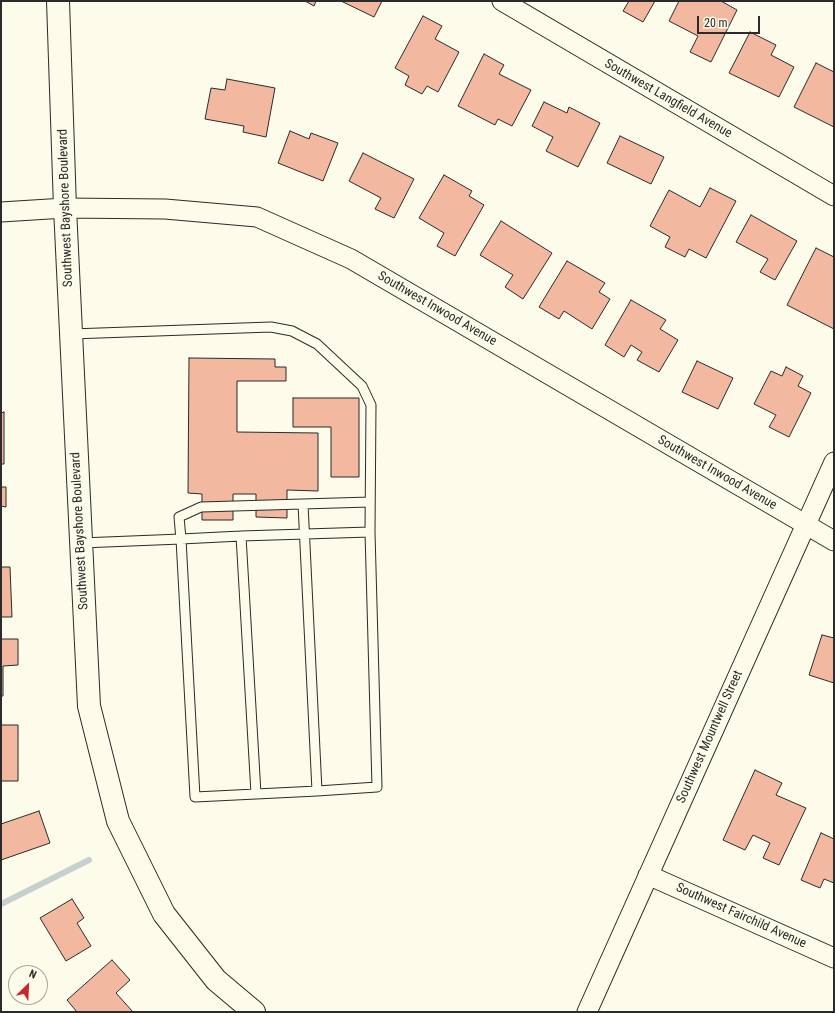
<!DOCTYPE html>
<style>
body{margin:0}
#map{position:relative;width:835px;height:1013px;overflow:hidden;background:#fdfbea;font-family:"Roboto Condensed",sans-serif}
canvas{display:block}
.frame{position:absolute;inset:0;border:2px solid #2b2b2b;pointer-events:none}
.north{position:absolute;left:8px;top:965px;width:40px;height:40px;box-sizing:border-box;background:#fdfbea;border:1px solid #a9a89e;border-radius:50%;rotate:24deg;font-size:11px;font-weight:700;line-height:16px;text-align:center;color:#2b2b2b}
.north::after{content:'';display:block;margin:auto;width:14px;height:18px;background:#c62828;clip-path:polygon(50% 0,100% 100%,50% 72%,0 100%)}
.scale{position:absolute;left:697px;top:16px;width:63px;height:18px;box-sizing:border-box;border:2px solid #2b2b2b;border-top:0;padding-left:5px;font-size:12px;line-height:14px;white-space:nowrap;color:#2b2b2b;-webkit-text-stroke:3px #fdfbea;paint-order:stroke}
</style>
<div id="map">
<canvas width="835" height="1013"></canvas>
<div class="frame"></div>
<div class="north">N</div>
<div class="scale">20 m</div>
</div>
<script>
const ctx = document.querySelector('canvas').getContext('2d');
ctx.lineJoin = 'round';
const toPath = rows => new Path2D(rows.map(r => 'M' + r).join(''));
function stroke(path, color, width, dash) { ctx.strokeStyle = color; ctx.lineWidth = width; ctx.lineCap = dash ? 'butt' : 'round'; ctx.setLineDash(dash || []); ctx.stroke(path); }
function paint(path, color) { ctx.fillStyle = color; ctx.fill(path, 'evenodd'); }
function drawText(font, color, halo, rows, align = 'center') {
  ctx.font = font + ' "Roboto Condensed",sans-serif'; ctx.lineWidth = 3; ctx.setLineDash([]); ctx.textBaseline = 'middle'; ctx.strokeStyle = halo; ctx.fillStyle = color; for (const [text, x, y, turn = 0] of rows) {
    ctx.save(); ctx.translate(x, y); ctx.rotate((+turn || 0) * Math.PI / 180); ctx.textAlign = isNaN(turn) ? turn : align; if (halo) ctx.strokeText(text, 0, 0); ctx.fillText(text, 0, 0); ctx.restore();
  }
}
const stream = toPath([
 [1,904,89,860]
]);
const building = toPath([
 [305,1,316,1,314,6,305,1],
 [341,1,382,1,374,17,341,1],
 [629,1,655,1,643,22,623,11,629,1],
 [679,1,721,1,737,10,711,62,690,52,698,36,669,21,679,1],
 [423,16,442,26,435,39,459,52,438,92,427,86,422,94,405,85,409,76,395,68,423,16],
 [750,32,776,45,771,55,794,67,779,97,729,73,750,32],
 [484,54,504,65,499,74,531,90,512,126,498,119,495,125,458,106,484,54],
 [816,63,834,72,834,127,794,107,816,63],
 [227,79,275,88,266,137,243,132,244,126,205,119,211,88,225,90,227,79],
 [544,102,567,113,569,107,600,123,578,167,546,151,553,137,532,126,544,102],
 [290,131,309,139,311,133,338,143,323,181,278,163,290,131],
 [620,136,664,157,651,184,607,163,620,136],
 [363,153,414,179,394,218,375,209,381,198,349,181,363,153],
 [444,175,472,191,469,196,484,205,455,256,437,246,444,233,419,218,444,175],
 [710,188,736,201,706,258,689,249,685,257,665,247,670,237,650,226,669,190,700,207,710,188],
 [751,215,797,241,775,280,760,272,768,259,736,242,751,215],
 [501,221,552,253,523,299,505,287,513,275,480,255,501,221],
 [816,248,834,257,834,329,787,305,816,248],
 [567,261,605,283,599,292,610,299,592,329,564,311,559,319,539,307,567,261],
 [631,300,666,320,660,329,678,340,659,372,637,360,642,352,631,345,624,357,605,345,631,300],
 [189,358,275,359,275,367,286,367,286,381,237,381,237,432,318,433,318,491,287,490,287,518,256,517,256,494,233,494,233,520,202,520,202,494,188,493,189,358],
 [697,361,733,378,718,409,682,392,697,361],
 [786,367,803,376,798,386,811,393,789,437,769,427,776,415,754,404,771,371,782,376,786,367],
 [293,398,359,398,359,477,331,477,331,427,293,427,293,398],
 [4,412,4,464,1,464,1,413,4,412],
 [1,487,6,487,6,507,1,506,1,487],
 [1,567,10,567,12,617,1,617,1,567],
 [822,635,834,638,834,683,809,675,822,635],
 [1,639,18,639,18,665,3,666,3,696,1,696,1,639],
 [1,725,18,725,18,781,1,781,1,725],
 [755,770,782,783,776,795,806,808,779,865,763,858,770,843,753,835,745,850,723,840,755,770],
 [39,811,50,843,1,860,1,824,39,811],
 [821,833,834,839,834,883,824,879,820,888,801,880,821,833],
 [72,899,84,918,77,923,91,946,66,961,40,918,72,899],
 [112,960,130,980,116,993,133,1012,77,1012,67,1000,112,960]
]);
const service = toPath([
 [71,334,271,327,292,331,317,344,362,386,371,405,370,532],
 [303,504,317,791],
 [241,536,256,794],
 [81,543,181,539,241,536,370,532,377,787,317,791,195,797,181,539,179,517,201,507,370,502]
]);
const minor = toPath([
 [502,1,834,196],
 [1,212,65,208,165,209,257,217,351,259,834,541],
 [648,875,834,958],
 [587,1012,834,462]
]);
const tertiary = toPath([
 [58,1,65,208,89,706,118,821,164,914,216,980,254,1012]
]);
const streetNames = [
 ["Southwest Langfield Avenue",668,99,30],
 ["Southwest Bayshore Boulevard",66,208,-92],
 ["Southwest Inwood Avenue",437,309,30],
 ["Southwest Inwood Avenue",717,473,30],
 ["Southwest Bayshore Boulevard",80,531,-93],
 ["Southwest Mountwell Street",710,737,-66],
 ["Southwest Fairchild Avenue",741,916,24]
];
stroke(stream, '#c7d0d0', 6);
paint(building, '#f2b8a0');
stroke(building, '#2b2b2b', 1);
stroke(service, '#2b2b2b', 11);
stroke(minor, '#2b2b2b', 21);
stroke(tertiary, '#2b2b2b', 24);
stroke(service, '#fdfbea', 9);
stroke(minor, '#fdfbea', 19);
stroke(tertiary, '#fdfbea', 22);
drawText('13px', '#2b2b2b', '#fdfbea', streetNames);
</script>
